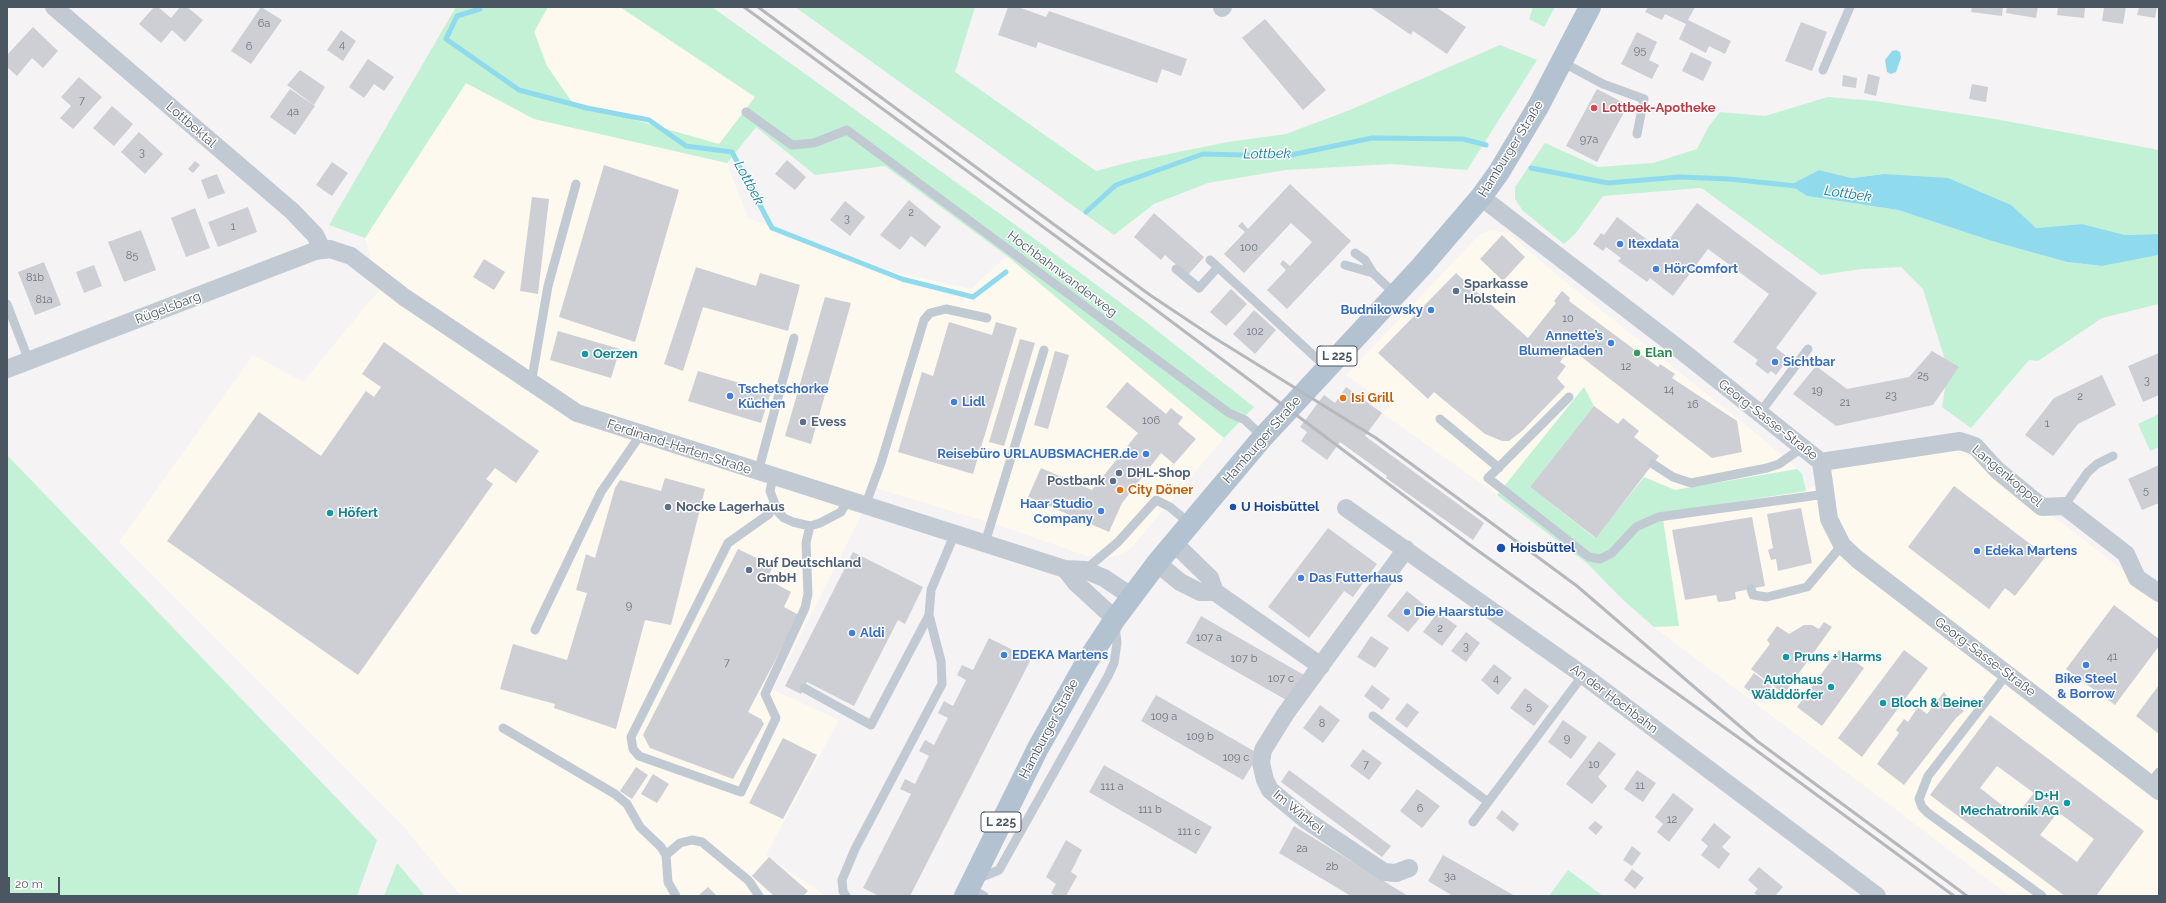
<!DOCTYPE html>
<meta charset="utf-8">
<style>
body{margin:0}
#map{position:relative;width:2166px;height:903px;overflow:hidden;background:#f5f3f3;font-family:Raleway,sans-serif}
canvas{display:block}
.frame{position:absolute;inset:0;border:8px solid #4a5661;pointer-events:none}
.scale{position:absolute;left:8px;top:877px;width:52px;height:18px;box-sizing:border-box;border:2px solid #4a5661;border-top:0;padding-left:5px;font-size:12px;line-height:14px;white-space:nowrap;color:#4a5661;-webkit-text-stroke:3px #fff;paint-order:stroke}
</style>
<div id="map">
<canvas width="2166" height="903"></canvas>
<div class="frame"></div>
<div class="scale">20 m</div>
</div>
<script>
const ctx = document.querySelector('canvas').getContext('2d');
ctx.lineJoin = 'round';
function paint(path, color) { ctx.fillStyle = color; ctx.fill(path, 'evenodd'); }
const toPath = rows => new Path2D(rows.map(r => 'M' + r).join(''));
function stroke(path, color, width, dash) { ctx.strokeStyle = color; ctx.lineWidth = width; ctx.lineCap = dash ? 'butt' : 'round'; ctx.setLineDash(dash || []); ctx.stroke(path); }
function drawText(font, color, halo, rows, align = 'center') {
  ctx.font = font + ' Raleway,sans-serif'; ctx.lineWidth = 3; ctx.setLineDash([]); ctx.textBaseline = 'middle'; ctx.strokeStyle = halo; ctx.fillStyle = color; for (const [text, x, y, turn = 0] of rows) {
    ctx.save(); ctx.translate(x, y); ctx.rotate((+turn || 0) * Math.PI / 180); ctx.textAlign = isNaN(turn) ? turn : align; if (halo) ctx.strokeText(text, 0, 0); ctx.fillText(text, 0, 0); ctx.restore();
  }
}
const commercial = toPath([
 [548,7,620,7,755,97,719,144,572,102,547,66,534,32],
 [466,83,534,119,727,163,748,218,895,272,971,289,1007,256,1224,438,1132,547,1122,554,1108,558,1087,556,998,525,875,488,773,690,839,720,766,855,826,896,461,896,403,826,119,542,253,355,303,382,380,289,365,238],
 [1491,230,1508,233,1557,275,1752,430,1797,469,1674,490,1644,477,1596,538,1530,487,1584,387,1497,495,1382,413,1389,406,1346,375,1480,234],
 [1952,444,1994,471,2159,598,2159,896,2010,896,1654,627,1679,626,1662,513,1806,491,1847,461]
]);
const green = toPath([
 [456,7,548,7,534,32,547,66,572,102,719,144,755,97,620,7,712,7,1028,234,1141,318,1254,407,1224,438,1007,256,885,166,815,175,756,127,727,163,534,119,466,83,365,238,329,225],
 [795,7,975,7,955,72,1096,171,1134,161,1228,142,1286,134,1350,110,1500,45,1537,60,1467,170,1391,164,1286,170,1208,183,1154,204,1114,235],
 [1533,7,1555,7,1544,27,1529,19],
 [1828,97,1875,101,1995,119,2159,150,2159,234,2125,235,2082,224,2036,228,2011,206,1983,194,1884,174,1852,178,1819,170,1790,185,1807,196,1898,210,1995,242,2067,262,2102,266,2159,255,2159,304,2102,318,2038,361,2029,360,1971,428,1942,407,1948,370,1923,289,1901,267,1862,269,1821,275,1703,189,1699,188,1603,196,1576,233,1564,244,1523,211,1515,199,1515,187,1545,143,1598,167,1653,163,1697,149,1709,126,1720,112,1765,116],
 [1584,387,1594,406,1530,487,1595,538,1644,477,1675,490,1797,469,1802,474,1806,491,1662,513,1679,626,1654,627,1622,599,1588,564,1497,495],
 [2159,414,2159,447,2150,451,2138,424],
 [7,455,377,840,357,896,7,896],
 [397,863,425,896,384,896],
 [1568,870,1603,896,1549,896]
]);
const water = toPath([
 [1896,50,1900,52,1901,58,1896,72,1891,74,1887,72,1885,60,1892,51],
 [1819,170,1852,178,1884,174,1948,178,2011,205,2036,228,2082,224,2125,235,2159,234,2159,255,2102,266,2067,262,1995,242,1898,210,1807,196,1790,185]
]);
const stream = toPath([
 [480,7,480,9,457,16,446,39,519,90,587,108,649,120,686,146,732,152,772,228,902,279,973,297,1006,272],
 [1531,168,1608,183,1679,177,1730,179,1796,186],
 [1086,212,1116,185,1203,154,1286,156,1372,138,1463,139,1486,145]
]);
const building = toPath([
 [154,7,158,7,171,18,180,7,187,7,203,20,185,42,172,30,161,43,139,24],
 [261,7,282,20,251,64,231,51],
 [1008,7,1018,7,1046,17,1049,11,1187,59,1181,76,1162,69,1157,83,1038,42,1036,48,998,35],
 [1370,7,1436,7,1466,27,1447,54,1413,31,1411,35],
 [1648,7,1695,7,1688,20,1731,41,1725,54,1709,46,1706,53,1679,39,1686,24,1665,14,1662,20,1645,12],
 [1972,7,2003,7,2002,16,1971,12],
 [2007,7,2038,7,2036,18,2006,13],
 [2058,7,2085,7,2084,18,2057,15],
 [2104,7,2126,7,2123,24,2102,21],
 [2139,7,2157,7,2155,18,2137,15],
 [1265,19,1326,90,1303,110,1242,38],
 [1801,22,1827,32,1812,71,1785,61],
 [33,27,58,51,43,68,32,58,17,76,7,67,7,55],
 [341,30,356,41,343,61,327,50],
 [1637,32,1657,42,1649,60,1659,65,1652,79,1621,64],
 [1691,52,1712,62,1703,81,1682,71],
 [368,59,394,77,384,91,374,84,364,98,349,87],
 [300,70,325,87,314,105,287,85],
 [1868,74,1880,77,1876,96,1864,93],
 [1843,75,1857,78,1856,88,1842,86],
 [79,77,102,97,73,129,60,118,71,106,61,97],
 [1972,84,1988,87,1986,102,1969,99],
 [290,89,315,106,295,135,270,117],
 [1597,89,1628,105,1597,162,1566,146],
 [112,106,133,124,114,146,93,128],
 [139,132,163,154,145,174,121,152],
 [787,160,806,177,795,190,775,174],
 [195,161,200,165,193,173,188,169],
 [332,162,348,173,332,196,316,185],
 [604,165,679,190,635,342,559,317],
 [217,174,225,193,208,199,201,180],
 [1290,184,1351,241,1287,309,1267,290,1286,270,1280,264,1283,260,1290,266,1312,242,1291,223,1244,273,1224,254,1245,232,1238,226,1242,222,1248,229],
 [532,197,549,199,538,294,520,291],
 [909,200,941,227,925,247,911,236,900,250,880,235],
 [845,201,865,217,850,236,830,220],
 [1697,203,1817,293,1776,348,1789,358,1776,375,1771,371,1768,374,1755,364,1758,360,1733,342,1769,294,1708,249,1673,296,1650,278,1647,282,1618,261,1621,258,1606,247,1603,251,1593,244,1601,233,1604,235,1617,217,1661,250],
 [248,207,257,232,218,247,208,222],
 [195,208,210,248,186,257,171,218],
 [1154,213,1204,257,1188,275,1165,255,1161,260,1134,237],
 [141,230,156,270,124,282,108,242],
 [1502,235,1525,257,1503,281,1480,259],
 [484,259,505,272,494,290,473,277],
 [44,262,61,305,35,315,18,272],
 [94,265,102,286,84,293,76,272],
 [696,267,756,286,760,273,800,285,788,331,703,307,683,371,664,364],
 [1456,273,1528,338,1556,303,1554,301,1562,291,1570,298,1569,301,1658,367,1660,364,1675,374,1672,378,1737,421,1742,452,1712,458,1570,348,1560,362,1566,366,1557,378,1565,387,1522,431,1509,441,1502,441,1485,434,1434,392,1428,399,1378,353],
 [1231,289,1247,304,1226,326,1210,312],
 [825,297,851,303,811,444,785,436],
 [1254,310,1276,330,1255,354,1233,334],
 [949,322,992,335,996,322,1017,328,973,474,898,452,922,372,933,376],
 [558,331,620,349,611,378,550,360],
 [1020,339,1035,343,1004,446,989,442],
 [384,342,539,451,516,483,495,468,486,479,493,484,358,675,167,541,259,412,321,456,366,391,374,397,381,387,362,374],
 [1055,351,1069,355,1048,429,1034,425],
 [1932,351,1959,367,1933,405,1836,426,1793,394,1816,366,1847,389,1909,377],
 [2159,353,2159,395,2143,402,2128,366],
 [698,371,771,392,761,423,688,401],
 [2102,375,2116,405,2078,424,2053,456,2025,435,2054,398],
 [1127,382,1166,414,1171,408,1178,414,1183,417,1178,424,1196,439,1174,464,1161,453,1122,503,1109,532,1028,497,1041,468,1092,490,1138,433,1106,407],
 [1346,387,1382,413,1365,436,1484,523,1473,540,1386,478,1387,476,1340,442,1327,460,1301,441,1307,432,1300,427,1324,395,1335,403],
 [1594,406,1618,424,1623,418,1639,431,1634,437,1659,456,1596,538,1530,487],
 [2159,465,2159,503,2142,510,2128,479],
 [665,478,705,489,671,625,645,620,616,729,554,708,555,704,500,689,513,644,567,660,587,593,576,590,586,554,595,558,615,488,620,480,661,491],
 [1954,486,2046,556,2015,596,2005,588,1989,609,1908,547],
 [1801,508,1812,563,1778,571,1776,559,1771,560,1768,550,1773,548,1767,514],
 [1752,517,1765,586,1735,592,1736,599,1728,601,1718,602,1716,595,1685,600,1672,530],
 [1328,528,1377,564,1353,597,1344,591,1309,638,1268,607],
 [738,549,773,566,767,579,791,592,784,607,799,615,748,712,761,719,764,724,733,779,650,748,643,735],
 [853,552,923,587,905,624,898,620,854,706,807,682,801,694,785,686],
 [1407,591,1428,608,1408,632,1387,616],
 [2114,605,2159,639,2159,646,2115,705,2066,669],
 [1438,612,1457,626,1442,646,1423,632],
 [1201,616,1304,675,1288,701,1186,643],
 [1824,622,1832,627,1784,694,1751,669,1770,644,1767,640,1777,626,1789,634,1804,625,1812,625,1819,629],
 [1466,632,1480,643,1466,662,1451,651],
 [1371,636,1389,648,1375,668,1357,657],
 [989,638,1031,659,910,896,879,896,863,888,911,794,900,789,905,779,915,784,929,756,919,751,925,740,934,745,948,718,938,713,944,701,953,706,966,680,957,675,962,665,973,670],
 [1839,650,1864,668,1822,726,1797,707],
 [1904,650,1928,668,1862,757,1838,738],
 [1494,664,1512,678,1498,695,1481,680],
 [1754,673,1772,687,1762,701,1744,687],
 [1372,685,1390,699,1382,710,1364,696],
 [2159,685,2159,734,2136,716],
 [1525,688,1549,706,1534,726,1510,708],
 [1944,692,1949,699,1964,711,1956,718,1904,785,1877,764,1899,733,1896,730,1904,719,1908,722,1918,707,1927,714],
 [1156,695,1259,754,1243,780,1141,721],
 [1407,703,1419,712,1407,728,1395,719],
 [1320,705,1340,720,1323,743,1303,728],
 [1990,715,2144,831,2096,896,2065,896,1930,795],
 [1997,766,2034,793,2016,816,1980,788],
 [2058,812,2094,839,2077,862,2040,835],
 [1563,720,1587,737,1571,759,1548,742],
 [783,738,817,755,783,819,749,803],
 [1599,741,1616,754,1598,777,1607,786,1592,804,1566,784],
 [1363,749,1382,763,1369,780,1350,766],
 [1104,765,1212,827,1196,854,1089,792],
 [636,767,648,775,632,799,620,791],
 [1289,770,1391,846,1382,857,1281,782],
 [1637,770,1656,783,1643,802,1624,789],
 [653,774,669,784,657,803,641,794],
 [1417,789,1440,806,1422,828,1400,811],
 [1673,793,1694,809,1669,842,1657,832,1663,824,1655,817],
 [1502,810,1519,824,1513,832,1496,818],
 [1595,821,1603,827,1596,835,1588,828],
 [1714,823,1731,837,1722,847,1730,854,1719,869,1701,855,1708,846,1701,840],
 [1294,826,1408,896,1351,896,1279,853],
 [1066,840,1082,850,1071,872,1077,876,1066,896,1055,896,1051,893,1056,884,1046,877],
 [1632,846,1641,853,1632,866,1623,860],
 [1443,855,1473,872,1515,896,1453,896,1428,881],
 [769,857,808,891,803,896,774,896,752,876],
 [1759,867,1783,887,1775,896,1758,896,1754,893,1758,889,1748,880],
 [1632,869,1644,878,1635,889,1624,880],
 [708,887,717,896,698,896]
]);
const service = toPath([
 [1562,62,1603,84,1644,99,1637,134],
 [1823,70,1850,7],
 [746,112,792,145,814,143,847,130,1229,413,1245,420,1263,437],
 [1355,253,1365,260,1373,273],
 [1210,260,1326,367],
 [1345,265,1373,273,1396,295],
 [1176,269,1199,288,1218,267],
 [7,304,29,361],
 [531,384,548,286,576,184],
 [1569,397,1488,478,1589,557,1600,559,1612,553,1636,527,1658,517,1826,494],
 [1759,414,1808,349],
 [1440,419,1499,468],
 [1653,464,1673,477,1691,483,1767,468,1779,464,1803,447],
 [758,472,794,338],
 [773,477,770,491,778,512,784,518,793,522,810,526,820,523,841,512,848,500],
 [774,502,769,514,728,543,631,737,633,749,639,756,741,792,776,718,765,694,805,608,808,594,806,543,810,526],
 [865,506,881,463,924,320,930,313,946,309,987,318],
 [2064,506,2088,472,2097,464,2113,456],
 [985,543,1044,350],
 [1085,570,1118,542,1156,500,1170,507,1189,523],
 [1751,589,1753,595,1767,597,1807,587,1842,545],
 [535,630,601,492,641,434],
 [2007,674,1928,776,1919,799,1922,807,1928,813,2042,896],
 [804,688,871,725,929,615,931,590,955,533],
 [1373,716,1488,802,1583,675],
 [503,728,615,794,627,804,640,827,661,847,666,855,668,882,676,896],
 [2150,784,2159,772],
 [1473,822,1488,802],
 [666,855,680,843,692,840,702,842,749,881,759,896],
 [977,879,999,870,1108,676,1114,663,1117,643,1115,625],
 [969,888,984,896],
 [846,896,843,891,842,880,855,849,942,684,941,661,929,615]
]);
const minor = toPath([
 [54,7,292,211,315,235,322,249],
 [1222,8,1223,7],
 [1481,197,1683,352,1821,462,1829,519,1842,545,1857,559,2159,791],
 [7,369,315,251,330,249,351,256,404,297,577,413,1065,569,1085,570,1104,578,1131,596],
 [1821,462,1960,441,1975,446,1997,470,2042,507,2064,506,2126,554,2137,578,2159,593],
 [1346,508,1583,675,1877,896],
 [1174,543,1210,578,1215,592],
 [1406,549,1286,713,1263,750,1261,763,1265,780,1270,790,1306,820,1384,872,1396,873,1409,868],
 [1157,563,1180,582,1200,592,1215,592,1321,666],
 [1065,569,1076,583,1115,619]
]);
const primary = toPath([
 [965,896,1038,748,1086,663,1115,619,1157,563,1263,437,1421,267,1481,197,1499,172,1539,105,1590,7]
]);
const rail = toPath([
 [744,7,1144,301,1470,545,1753,748,1954,896],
 [758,7,1150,295,1213,337,1376,438,1577,586,1757,741,1967,896]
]);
const markers = [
 [1594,108,4,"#e0444e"],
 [1620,244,4,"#3f7fe0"],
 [1656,269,4,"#3f7fe0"],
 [1456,291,4,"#5c6f8a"],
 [1431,310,4,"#3f7fe0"],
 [1611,343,4,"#3f7fe0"],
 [1637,353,4,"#2e9e5b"],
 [585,354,4,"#0f9aa8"],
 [1775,362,4,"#3f7fe0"],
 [730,396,4,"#3f7fe0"],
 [1343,398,4,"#e8710a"],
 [954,402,4,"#3f7fe0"],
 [803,422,4,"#5c6f8a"],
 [1146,454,4,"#3f7fe0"],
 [1119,473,4,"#5c6f8a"],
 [1113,481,4,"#5c6f8a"],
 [1120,490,4,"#e8710a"],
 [668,507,4,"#5c6f8a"],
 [1233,507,4,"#1a4fb4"],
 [1101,511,4,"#3f7fe0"],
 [330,513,4,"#0f9aa8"],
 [1501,548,5,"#1a4fb4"],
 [1977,551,4,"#3f7fe0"],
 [749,570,4,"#5c6f8a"],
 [1301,578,4,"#3f7fe0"],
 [1407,612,4,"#3f7fe0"],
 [852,633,4,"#3f7fe0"],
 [1004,655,4,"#3f7fe0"],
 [1786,657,4,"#0f9aa8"],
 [2086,665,4,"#3f7fe0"],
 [1831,687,4,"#0f9aa8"],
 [1883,703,4,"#0f9aa8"],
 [2067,803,4,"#0f9aa8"]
];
const numberNames = [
 ["6a",264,24],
 ["4",342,45],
 ["6",249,47],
 ["95",1640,51],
 ["7",82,101],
 ["4a",293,112],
 ["97a",1589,140],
 ["3",142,153],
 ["2",911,213],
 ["3",847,219],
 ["1",233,227],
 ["100",1249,248],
 ["85",132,256],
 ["81b",35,278],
 ["81a",44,300],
 ["10",1568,319],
 ["102",1255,332],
 ["12",1626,367],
 ["25",1923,376],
 ["3",2147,381],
 ["14",1669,390],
 ["19",1817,391],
 ["23",1891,396],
 ["2",2080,397],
 ["21",1845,403],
 ["16",1693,405],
 ["106",1151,421],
 ["1",2047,424],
 ["5",2146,491],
 ["9",629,606],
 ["2",1440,629],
 ["107 a",1209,638],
 ["3",1466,647],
 ["41",2112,657],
 ["107 b",1244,659],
 ["7",727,663],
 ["107 c",1281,679],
 ["4",1496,679],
 ["5",1529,707],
 ["109 a",1164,717],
 ["8",1322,724],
 ["109 b",1200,737],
 ["9",1567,739],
 ["109 c",1236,758],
 ["7",1366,765],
 ["10",1594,765],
 ["11",1640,786],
 ["111 a",1112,787],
 ["6",1420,809],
 ["111 b",1150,810],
 ["12",1672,820],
 ["111 c",1189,832],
 ["2a",1302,849],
 ["2b",1332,867],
 ["3a",1450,877]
];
const shields = [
 [1337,356,40],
 [1001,822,40]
];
const shieldNames = [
 ["L 225",1337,356],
 ["L 225",1001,822]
];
const healthNames = [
 ["Lottbek-Apotheke",1602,108]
];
const streetNames = [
 ["Lottbektal",191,125,41],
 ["Hamburger Straße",1511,149,-58],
 ["Hochbahnwanderweg",1062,274,37],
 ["Rügelsbarg",168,308,-21],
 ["Georg-Sasse-Straße",1768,420,38],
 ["Hamburger Straße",1262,440,-49],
 ["Ferdinand-Harten-Straße",679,447,18],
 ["Langenkoppel",2007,476,40],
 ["Georg-Sasse-Straße",1985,657,37],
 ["An der Hochbahn",1614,699,37],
 ["Hamburger Straße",1049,729,-62],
 ["Im Winkel",1298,812,39]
];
const shopNames = [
 ["Itexdata",1628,244],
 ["HörComfort",1664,269],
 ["Budnikowsky",1423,310,"right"],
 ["Annette’s",1603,336,"right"],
 ["Blumenladen",1603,351,"right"],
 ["Sichtbar",1783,362],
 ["Tschetschorke",738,389],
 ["Küchen",738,404],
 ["Lidl",962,402],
 ["Reisebüro URLAUBSMACHER.de",1138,454,"right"],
 ["Haar Studio",1093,504,"right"],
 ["Company",1093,519,"right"],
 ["Edeka Martens",1985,551],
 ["Das Futterhaus",1309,578],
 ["Die Haarstube",1415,612],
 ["Aldi",860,633],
 ["EDEKA Martens",1012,655],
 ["Bike Steel",2086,679,"center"],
 ["& Borrow",2086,694,"center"]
];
const serviceNames = [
 ["Sparkasse",1464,284],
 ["Holstein",1464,299],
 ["Evess",811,422],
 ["DHL-Shop",1127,473],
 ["Postbank",1105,481,"right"],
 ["Nocke Lagerhaus",676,507],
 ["Ruf Deutschland",757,563],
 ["GmbH",757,578]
];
const leisureNames = [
 ["Elan",1645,353]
];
const cultureNames = [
 ["Oerzen",593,354],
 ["Höfert",338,513],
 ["Pruns + Harms",1794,657],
 ["Autohaus",1823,680,"right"],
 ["Wälddörfer",1823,695,"right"],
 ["Bloch & Beiner",1891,703],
 ["D+H",2059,796,"right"],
 ["Mechatronik AG",2059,811,"right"]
];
const foodNames = [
 ["Isi Grill",1351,398],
 ["City Döner",1128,490]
];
const transitNames = [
 ["U Hoisbüttel",1241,507],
 ["Hoisbüttel",1510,548]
];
const waterNames = [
 ["Lottbek",1267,154,-1],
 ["Lottbek",749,183,62],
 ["Lottbek",1848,194,8]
];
paint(commercial, '#fdf9ef');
paint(green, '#c3f1d5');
paint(water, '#90daee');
stroke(stream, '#90daee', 5);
paint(building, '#cdcfd5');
stroke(service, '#c1cad2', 9);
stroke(minor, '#c1cad2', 18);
stroke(primary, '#b3c2d1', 22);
stroke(rail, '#b5b8bd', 3);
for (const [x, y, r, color] of markers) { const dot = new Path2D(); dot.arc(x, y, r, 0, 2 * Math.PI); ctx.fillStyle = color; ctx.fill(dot); stroke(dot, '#fff', 1.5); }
drawText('11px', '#6b747e', null, numberNames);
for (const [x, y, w] of shields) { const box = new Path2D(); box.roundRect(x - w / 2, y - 10, w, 20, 3); ctx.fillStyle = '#fff'; ctx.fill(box); stroke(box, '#4a5661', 1); }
drawText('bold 12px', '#4a5661', null, shieldNames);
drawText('bold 13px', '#be3a42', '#fff', healthNames, 'left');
drawText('13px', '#4a5661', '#fff', streetNames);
drawText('bold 13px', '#366cbe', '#fff', shopNames, 'left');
drawText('bold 13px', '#4e5e75', '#fff', serviceNames, 'left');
drawText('bold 13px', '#27864d', '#fff', leisureNames, 'left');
drawText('bold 13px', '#0d838f', '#fff', cultureNames, 'left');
drawText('bold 13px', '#c56008', '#fff', foodNames, 'left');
drawText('bold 13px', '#164399', '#fff', transitNames, 'left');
drawText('italic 14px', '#0c7c9b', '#fff', waterNames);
</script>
